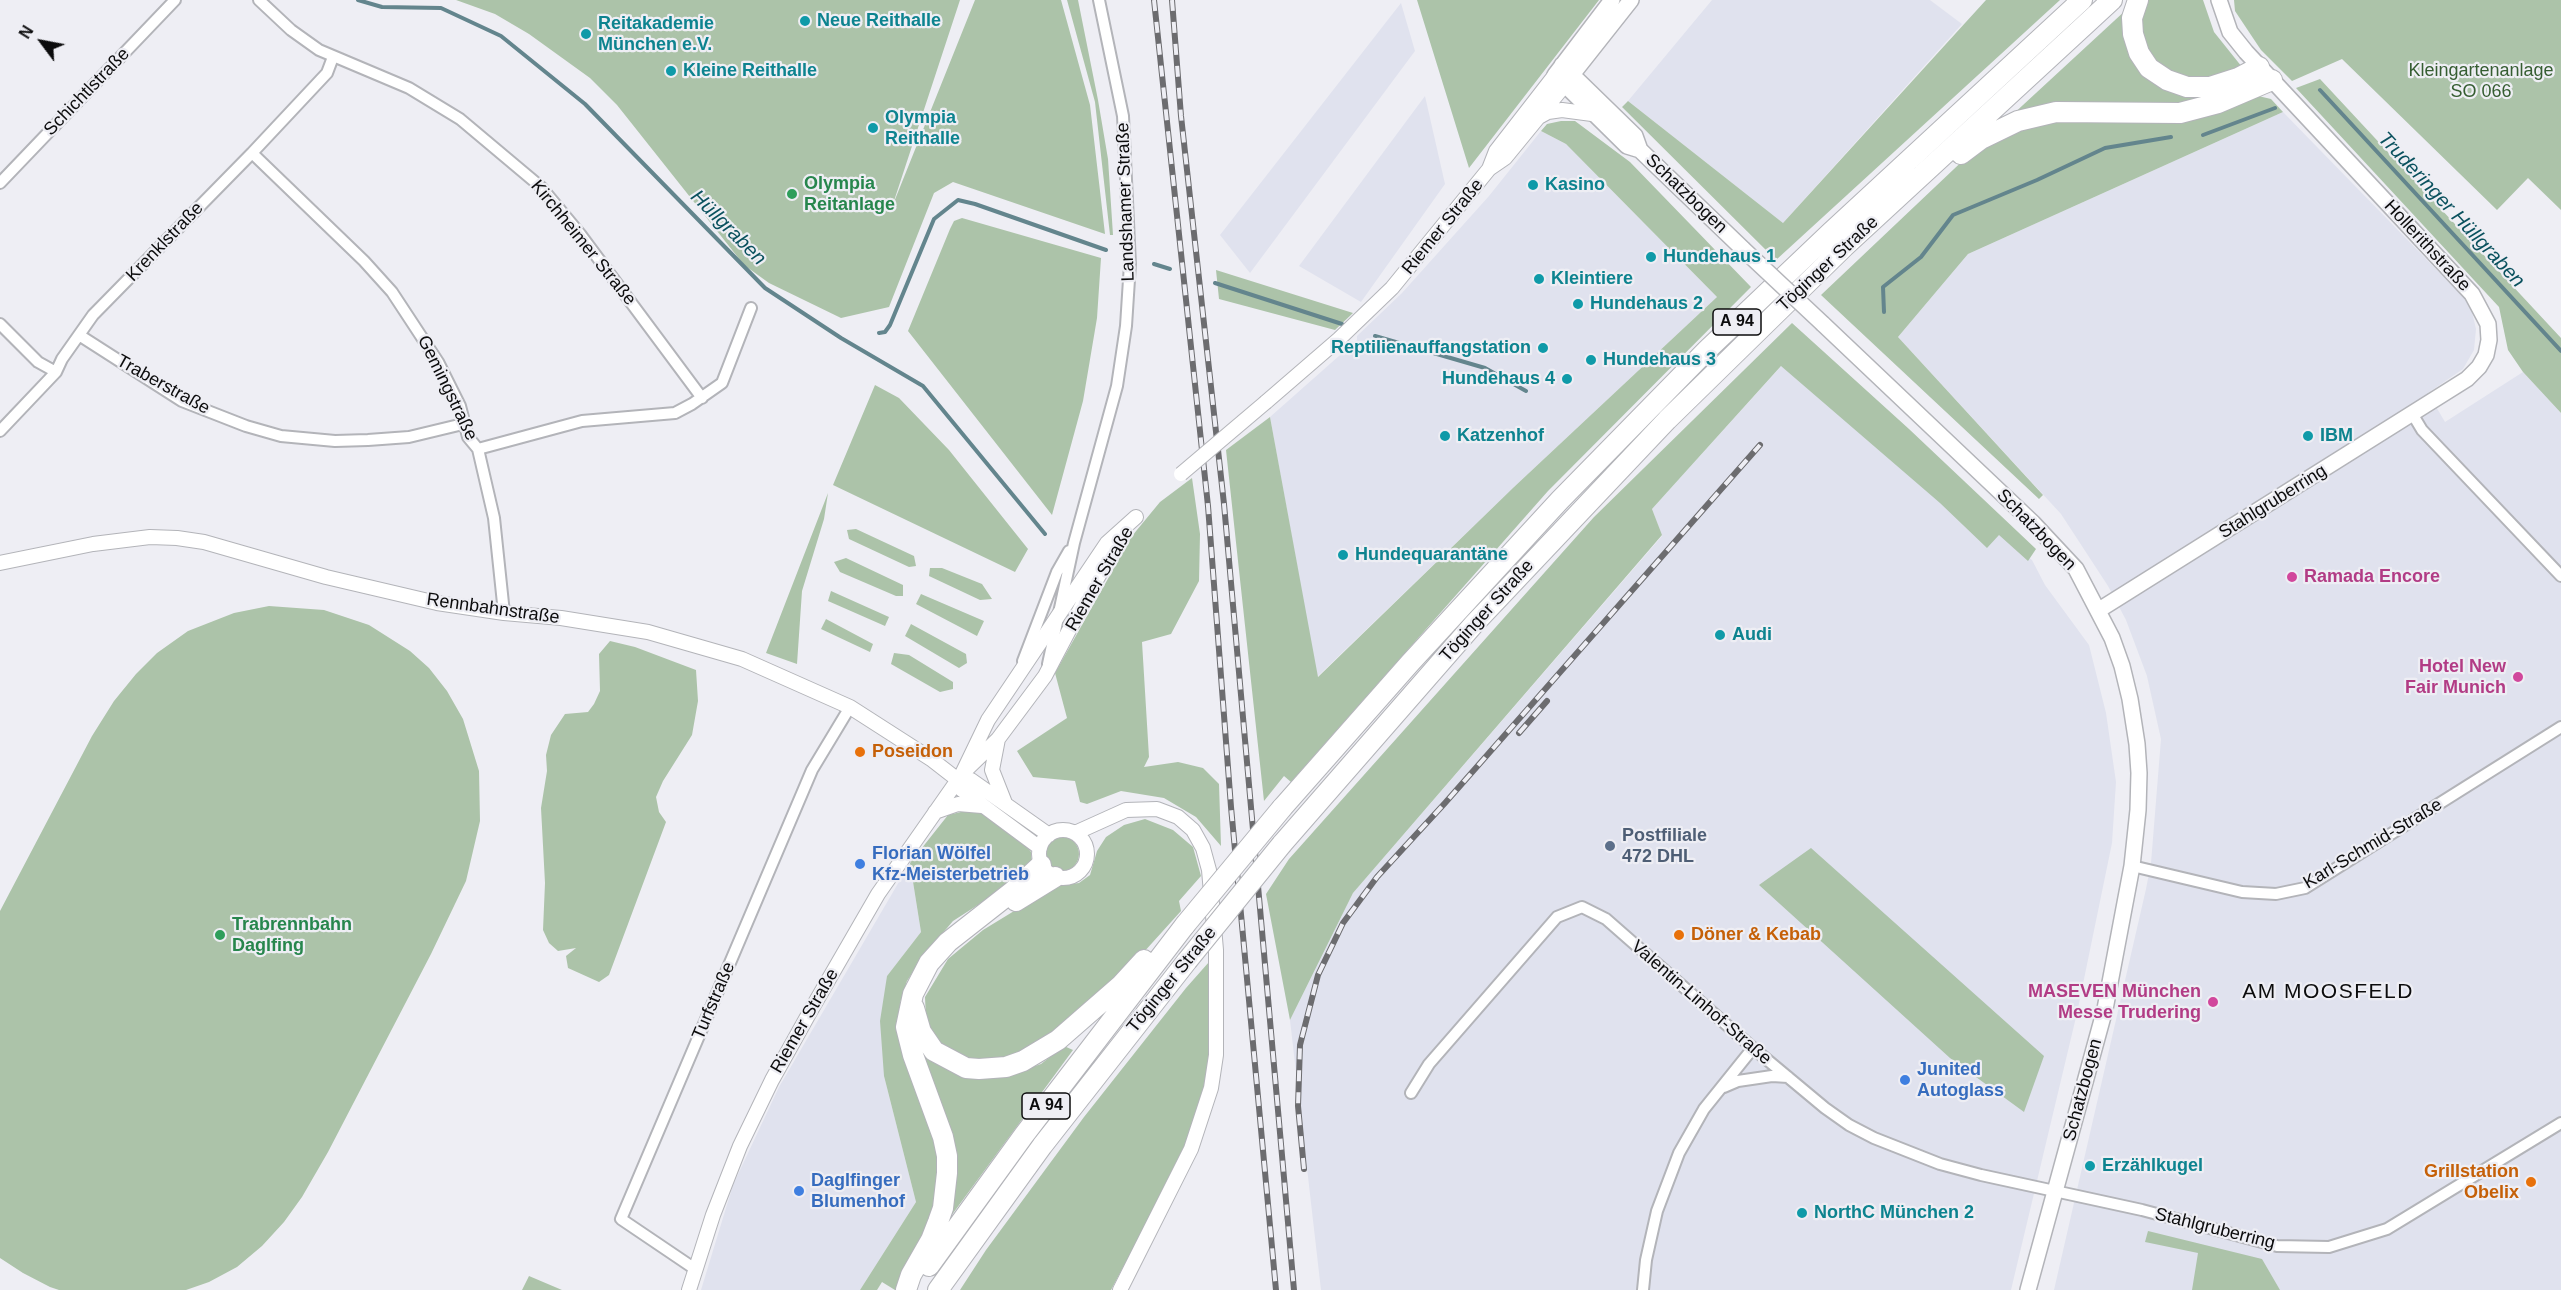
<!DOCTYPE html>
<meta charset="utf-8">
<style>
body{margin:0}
#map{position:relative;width:2561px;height:1290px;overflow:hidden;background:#eeeef4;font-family:Arial,sans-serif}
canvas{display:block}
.north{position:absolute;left:12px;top:12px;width:60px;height:60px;-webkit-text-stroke:4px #eeeef4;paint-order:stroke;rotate:302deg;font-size:16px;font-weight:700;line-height:24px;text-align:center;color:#0c0c0d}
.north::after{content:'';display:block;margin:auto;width:21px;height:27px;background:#0c0c0d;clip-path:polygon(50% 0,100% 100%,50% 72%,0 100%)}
</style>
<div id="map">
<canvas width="2561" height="1290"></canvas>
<div class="north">N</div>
</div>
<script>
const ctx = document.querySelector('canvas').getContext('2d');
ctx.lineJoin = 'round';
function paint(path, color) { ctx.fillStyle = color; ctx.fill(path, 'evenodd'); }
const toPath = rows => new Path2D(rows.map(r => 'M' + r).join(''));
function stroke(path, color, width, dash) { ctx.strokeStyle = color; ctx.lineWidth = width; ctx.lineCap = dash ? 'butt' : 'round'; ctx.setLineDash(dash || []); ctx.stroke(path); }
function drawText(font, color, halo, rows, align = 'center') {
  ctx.font = font + ' Arial,sans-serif'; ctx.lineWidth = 4.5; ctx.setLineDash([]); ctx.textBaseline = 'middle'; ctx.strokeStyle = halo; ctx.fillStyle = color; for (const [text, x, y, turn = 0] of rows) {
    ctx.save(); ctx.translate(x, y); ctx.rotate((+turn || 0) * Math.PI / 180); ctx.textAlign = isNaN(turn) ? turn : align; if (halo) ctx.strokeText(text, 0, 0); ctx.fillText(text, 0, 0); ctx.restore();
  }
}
const built = toPath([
 [1712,0,1930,0,1962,24,1783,223,1628,101],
 [1401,3,1415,51,1250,273,1220,235],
 [1425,96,1445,184,1361,302,1299,266],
 [2283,112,2467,301,2472,312,2476,329,2474,350,2463,369,2428,393,2445,422,2523,372,2561,413,2561,1290,2054,1290,2146,889,2151,863,2161,739,2147,676,2126,620,2108,586,2061,514,1898,337,1968,254],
 [1541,131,1566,144,1717,297,1514,487,1317,677,1270,417,1357,340,1357,336,1402,293,1489,196],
 [1784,363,2032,560,2045,585,2089,645,2106,713,2116,782,2112,843,2077,1013,2011,1290,1321,1290,1290,1020,1353,893,1662,536,1652,509],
 [910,863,921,932,887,976,884,1076,916,1202,860,1290,701,1290,733,1185,779,1087]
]);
const green = toPath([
 [456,0,960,0,892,207,975,0,1061,0,1090,105,1105,234,953,182,934,193,889,307,841,318,769,283,744,265,617,105,590,78,529,34,495,14],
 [1067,0,1078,0,1098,100,1108,159,1113,235,1110,235,1095,102],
 [1417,0,1599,0,1469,168],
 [1986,0,2060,0,1776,260,1622,107,1628,101,1783,223],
 [2143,0,2203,0,2214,32,2242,67,2227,77,2182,81,2150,59,2139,22],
 [2234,0,2561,0,2561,210,2528,178,2497,210,2342,59,2292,81,2261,50,2235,11],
 [2127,9,2153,79,2244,81,2185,104,2010,117],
 [2320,79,2561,338,2561,413,2523,372,2508,350,2499,307,2296,88],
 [2254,95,2271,99,2283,112,1968,254,1898,337,2043,495,2039,499,1821,295,1973,151,2014,131,2054,122],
 [1561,121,1575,121,1630,162,1751,287,1548,491,1291,782,1284,776,1264,801,1226,450,1270,417,1318,677,1514,487,1717,297,1566,144,1541,131,1547,124],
 [962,218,1101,258,1097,318,1083,401,1052,515,908,331,950,229,954,221],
 [1216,270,1353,313,1335,330,1219,299],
 [1792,323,1909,429,2036,549,2028,561,1999,535,1987,548,1940,503,1781,366,1652,509,1662,535,1353,893,1290,1020,1266,894,1289,859,1594,517],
 [875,385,899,398,949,450,1028,549,1015,572,833,485],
 [1192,478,1200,534,1199,581,1171,634,1142,642,1149,757,1144,767,1178,762,1203,768,1219,784,1221,846,1196,817,1164,798,1121,791,1087,804,1080,802,1075,781,1033,777,1017,751,1067,718,1055,673,1132,536,1160,502],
 [828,493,824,519,802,591,797,664,766,653],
 [856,529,914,556,916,566,909,567,849,539,847,530],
 [846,558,903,585,903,596,896,596,840,572,834,562],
 [930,568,942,568,982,584,992,599,980,600,929,576],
 [831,591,889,617,885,626,828,601],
 [921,594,984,621,977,636,916,604],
 [269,606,324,610,369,625,410,651,429,668,447,691,463,719,479,771,480,821,466,881,431,954,328,1152,302,1197,284,1222,262,1246,237,1267,209,1282,186,1290,59,1290,50,1287,23,1273,0,1258,0,911,92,736,114,701,136,674,157,653,188,631,234,613],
 [826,619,873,644,870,652,821,629],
 [911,624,966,654,967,663,959,668,905,636],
 [610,641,635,647,696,670,698,701,692,735,663,781,656,797,659,812,666,822,609,975,599,982,568,968,566,956,576,948,558,951,549,943,543,930,545,883,541,808,547,771,546,755,551,735,565,714,588,712,594,704,600,691,599,654],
 [894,653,909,655,953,682,953,689,940,692,891,664],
 [978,808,1022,840,1031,852,1032,863,1026,874,953,921,924,955,907,981,900,1003,900,1024,941,1148,944,1176,925,1239,895,1290,882,1282,877,1290,860,1290,916,1202,884,1076,880,1021,887,976,921,932,910,863,948,815],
 [1145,819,1173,830,1193,847,1201,876,1179,901,1181,911,1124,974,1049,1041,1018,1057,985,1064,954,1058,934,1041,926,1020,925,997,948,959,983,930,1055,886,1079,883,1090,875,1097,851,1106,837,1124,825],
 '1045 854a17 17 0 1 1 34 0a17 17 0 1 1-34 0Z',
 [1811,848,2044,1056,2024,1112,1950,1058,1759,885],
 [1209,962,1212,1035,1204,1099,1178,1164,1111,1290,960,1290,986,1250,1084,1117,1186,988],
 [913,1035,964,1075,1000,1078,1041,1064,1064,1046,1073,1050,951,1216,956,1185,954,1146],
 [2148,1231,2262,1259,2280,1290,2192,1290,2198,1253,2145,1242],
 [529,1276,562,1290,522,1290]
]);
const stream = toPath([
 [358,0,382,7,441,8,501,36,585,104,765,288,841,338,923,386,1045,534],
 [2320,90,2561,351],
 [2203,135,2275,108],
 [1154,264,1170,269],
 [1215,283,1342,324],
 [1884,312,1883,287,1921,257,1953,215,2037,180,2105,148,2171,137],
 [879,333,885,332,890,325,934,219,958,200,975,204,1106,250],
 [1375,336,1485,368,1526,391]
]);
const minor = toPath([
 [259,0,291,30,319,50,409,88,460,119,541,187,580,234,702,398],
 [252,153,364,261,392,292,438,362,460,406,468,437,478,449,494,518,504,613],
 [0,183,175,0],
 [0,324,38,362,56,372],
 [79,335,182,401,246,426,281,436,335,441,368,440,409,437,463,424],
 [2413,415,2422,430,2561,576],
 [0,431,56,372,62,359,93,315,252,153,327,73,333,57],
 [478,449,582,421,675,413,692,404,722,383,751,308],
 [1023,661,1057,572,1069,551],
 [1048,664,1074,543,1117,386,1126,326,1130,264,1123,116,1099,0],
 [2132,866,2242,892,2276,894,2305,888,2561,727],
 [1724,1087,1738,1081,1772,1076,1788,1077],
 [1411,1093,1429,1064,1557,917,1582,907,1606,919,1753,1048,1825,1108,1849,1125,1874,1138,1940,1164,1981,1175,2142,1210,2277,1246,2329,1247,2387,1229,2561,1123],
 [695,1269,621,1219,812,770,850,707],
 [1643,1290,1646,1260,1657,1211,1679,1153,1704,1109,1753,1048]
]);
const tertiary = toPath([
 [1539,117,1548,112,1562,110,1592,114],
 [1489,169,1496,151,1555,75],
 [1266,402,1339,339,1392,288,1489,169,1505,158,1564,86],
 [0,563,93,544,150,537,177,538,204,542,326,577,437,603,504,613,561,618,648,632,742,659,850,707,931,759,958,780,962,790,1040,848],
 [998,739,992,770,1005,803],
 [968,768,998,739,1045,676,1087,596,1116,546],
 [958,780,971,780,1049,835],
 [935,812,958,804,982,806],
 '1039 854a24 24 0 1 1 48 0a24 24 0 1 1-48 0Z',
 [1075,833,1126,810,1157,809,1178,817,1193,830,1203,848,1209,870,1216,950,1216,1055,1211,1088,1191,1149,1120,1290],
 [689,1290,713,1215,740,1146,772,1080,811,1010,878,894,962,774,988,720,1107,543,1136,517]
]);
const secondary = toPath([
 [1612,0,1555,75,1627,146,1640,150],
 [1562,65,1635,136,1640,150,1743,249],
 [1567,81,1631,0],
 [1823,324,2033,523,2076,569,2112,638,2122,666,2130,699,2137,744,2139,773,2138,810,2132,866,2105,1009,2028,1290],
 [2099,610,2467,379,2479,367,2486,355,2489,340,2488,324,2472,294,2246,52,2230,32,2219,0]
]);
const motorway = toPath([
 [2138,0,2132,18,2133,34,2139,53,2149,68,2167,80,2187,87,2210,87,2238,78,2259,67],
 [1961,154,1981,139,2018,121,2056,112,2180,113,2218,103,2272,80],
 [1282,808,1410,663,1560,500,1707,350,1830,233,2082,0],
 [1282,844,1474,624,1667,420,1844,247,2112,0],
 [1016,901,1055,877],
 [914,1008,921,1032,934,1051,966,1068,979,1069,1006,1067,1023,1061,1058,1040,1121,985,1144,960],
 [929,1266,1024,1135,1185,925],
 [906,1290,911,1275,931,1240,938,1222,943,1208,947,1173,947,1156,943,1137,913,1055,906,1027,913,994,929,963,948,942,1013,891,1041,865],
 [938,1290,1042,1146,1187,961]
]);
const rail = toPath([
 [1154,0,1208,506,1231,807,1276,1290],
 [1172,0,1181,116,1224,504,1294,1290],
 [1519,733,1547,701],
 [1304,1169,1298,1106,1300,1045,1318,975,1343,923,1377,877,1445,803,1760,445]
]);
const tertiaryBridge = toPath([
 [1181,474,1266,402]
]);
const secondaryBridge = toPath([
 [1743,249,1823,324]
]);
const motorwayBridge = toPath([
 [1185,925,1282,808],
 [1187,961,1282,844]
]);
const markers = [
 [805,21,6,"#0f9aa8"],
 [586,34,6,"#0f9aa8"],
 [671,71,6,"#0f9aa8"],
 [873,128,6,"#0f9aa8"],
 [1533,185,6,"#0f9aa8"],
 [792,194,6,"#2e9e5b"],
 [1651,257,6,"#0f9aa8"],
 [1539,279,6,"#0f9aa8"],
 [1578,304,6,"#0f9aa8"],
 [1543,348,6,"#0f9aa8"],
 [1591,360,6,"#0f9aa8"],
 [1567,379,6,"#0f9aa8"],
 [1445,436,6,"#0f9aa8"],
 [2308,436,6,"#0f9aa8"],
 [1343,555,6,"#0f9aa8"],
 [2292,577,6,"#d1479c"],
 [1720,635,6,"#0f9aa8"],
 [2518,677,6,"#d1479c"],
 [860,752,6,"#e8710a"],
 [1610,846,6,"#5c6f8a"],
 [860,864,6,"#3f7fe0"],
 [220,935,6,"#2e9e5b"],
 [1679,935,6,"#e8710a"],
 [2213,1002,6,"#d1479c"],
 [1905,1080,6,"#3f7fe0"],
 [2090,1166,6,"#0f9aa8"],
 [2531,1182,6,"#e8710a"],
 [799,1191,6,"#3f7fe0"],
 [1802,1213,6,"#0f9aa8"]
];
const shields = [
 [1737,322,48],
 [1046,1106,48]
];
const shieldNames = [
 ["A 94",1737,322],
 ["A 94",1046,1106]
];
const cultureNames = [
 ["Neue Reithalle",817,21],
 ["Reitakademie",598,24],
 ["München e.V.",598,45],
 ["Kleine Reithalle",683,71],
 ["Olympia",885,118],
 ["Reithalle",885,139],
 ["Kasino",1545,185],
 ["Hundehaus 1",1663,257],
 ["Kleintiere",1551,279],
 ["Hundehaus 2",1590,304],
 ["Reptilienauffangstation",1531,348,"right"],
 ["Hundehaus 3",1603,360],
 ["Hundehaus 4",1555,379,"right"],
 ["Katzenhof",1457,436],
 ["IBM",2320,436],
 ["Hundequarantäne",1355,555],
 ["Audi",1732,635],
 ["Erzählkugel",2102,1166],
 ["NorthC München 2",1814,1213]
];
const parkNames = [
 ["Kleingartenanlage",2481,71],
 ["SO 066",2481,92]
];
const streetNames = [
 ["Schichtlstraße",87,92,-46],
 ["Schatzbogen",1686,194,44],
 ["Landshamer Straße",1126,202,-92],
 ["Riemer Straße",1443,227,-51],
 ["Krenklstraße",165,242,-46],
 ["Kirchheimer Straße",583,243,51],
 ["Hollerithstraße",2427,246,47],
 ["Töginger Straße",1828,264,-43],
 ["Traberstraße",163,385,29],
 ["Gemingstraße",447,388,64],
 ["Stahlgruberring",2273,502,-32],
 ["Schatzbogen",2036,530,46],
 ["Riemer Straße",1100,579,-60],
 ["Rennbahnstraße",493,609,8],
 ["Töginger Straße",1487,611,-48],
 ["Karl-Schmid-Straße",2373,844,-31],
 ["Töginger Straße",1172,980,-51],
 ["Turfstraße",714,1001,-67],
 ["Valentin-Linhof-Straße",1701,1003,41],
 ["Riemer Straße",805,1021,-60],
 ["Schatzbogen",2083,1090,-75],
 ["Stahlgruberring",2215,1229,14]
];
const leisureNames = [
 ["Olympia",804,184],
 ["Reitanlage",804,205],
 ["Trabrennbahn",232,925],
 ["Daglfing",232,946]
];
const hotelNames = [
 ["Ramada Encore",2304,577,"left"],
 ["Hotel New",2506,667],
 ["Fair Munich",2506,688],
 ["MASEVEN München",2201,992],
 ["Messe Trudering",2201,1013]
];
const foodNames = [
 ["Poseidon",872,752],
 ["Döner & Kebab",1691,935],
 ["Grillstation",2519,1172,"right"],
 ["Obelix",2519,1193,"right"]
];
const serviceNames = [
 ["Postfiliale",1622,836],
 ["472 DHL",1622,857]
];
const shopNames = [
 ["Florian Wölfel",872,854],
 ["Kfz-Meisterbetrieb",872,875],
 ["Junited",1917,1070],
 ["Autoglass",1917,1091],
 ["Daglfinger",811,1181],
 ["Blumenhof",811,1202]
];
const waterNames = [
 ["Truderinger Hüllgraben",2451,210,47],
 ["Hüllgraben",728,228,45]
];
const quarterNames = [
 ["AM MOOSFELD",2328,992]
];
paint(built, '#e0e2ee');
paint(green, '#acc3a9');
stroke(stream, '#63858d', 4);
stroke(minor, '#b3b4b9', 14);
stroke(tertiary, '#b3b4b9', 16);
stroke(secondary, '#b3b4b9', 18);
stroke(motorway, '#b3b4b9', 22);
stroke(minor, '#fff', 10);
stroke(tertiary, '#fff', 14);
stroke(secondary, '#fff', 15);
stroke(motorway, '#fff', 20);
stroke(rail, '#6c6c6f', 6);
stroke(rail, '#eeeef4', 4, [11]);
stroke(tertiaryBridge, '#b3b4b9', 16, []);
stroke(secondaryBridge, '#b3b4b9', 18, []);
stroke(motorwayBridge, '#b3b4b9', 22, []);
stroke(tertiaryBridge, '#fff', 14);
stroke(secondaryBridge, '#fff', 15);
stroke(motorwayBridge, '#fff', 20);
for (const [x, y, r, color] of markers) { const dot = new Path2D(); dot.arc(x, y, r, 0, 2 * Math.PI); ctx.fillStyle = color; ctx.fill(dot); stroke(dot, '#eeeef4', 2); }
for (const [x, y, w] of shields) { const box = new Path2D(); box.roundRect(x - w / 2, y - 13, w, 26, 4.5); ctx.fillStyle = '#eeeef4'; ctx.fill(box); stroke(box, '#0c0c0d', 1.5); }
drawText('bold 16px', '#0c0c0d', null, shieldNames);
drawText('bold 18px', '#0d838f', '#eeeef4', cultureNames, 'left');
drawText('18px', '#355d31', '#eeeef4', parkNames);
drawText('18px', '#0c0c0d', '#eeeef4', streetNames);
drawText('bold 18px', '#27864d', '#eeeef4', leisureNames, 'left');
drawText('bold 18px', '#b23c85', '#eeeef4', hotelNames, 'right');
drawText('bold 18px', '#c56008', '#eeeef4', foodNames, 'left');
drawText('bold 18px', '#4e5e75', '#eeeef4', serviceNames, 'left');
drawText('bold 18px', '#366cbe', '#eeeef4', shopNames, 'left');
drawText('italic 20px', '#0a515e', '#eeeef4', waterNames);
ctx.letterSpacing = '1.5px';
drawText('21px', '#0c0c0d', '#eeeef4', quarterNames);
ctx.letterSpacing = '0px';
</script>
